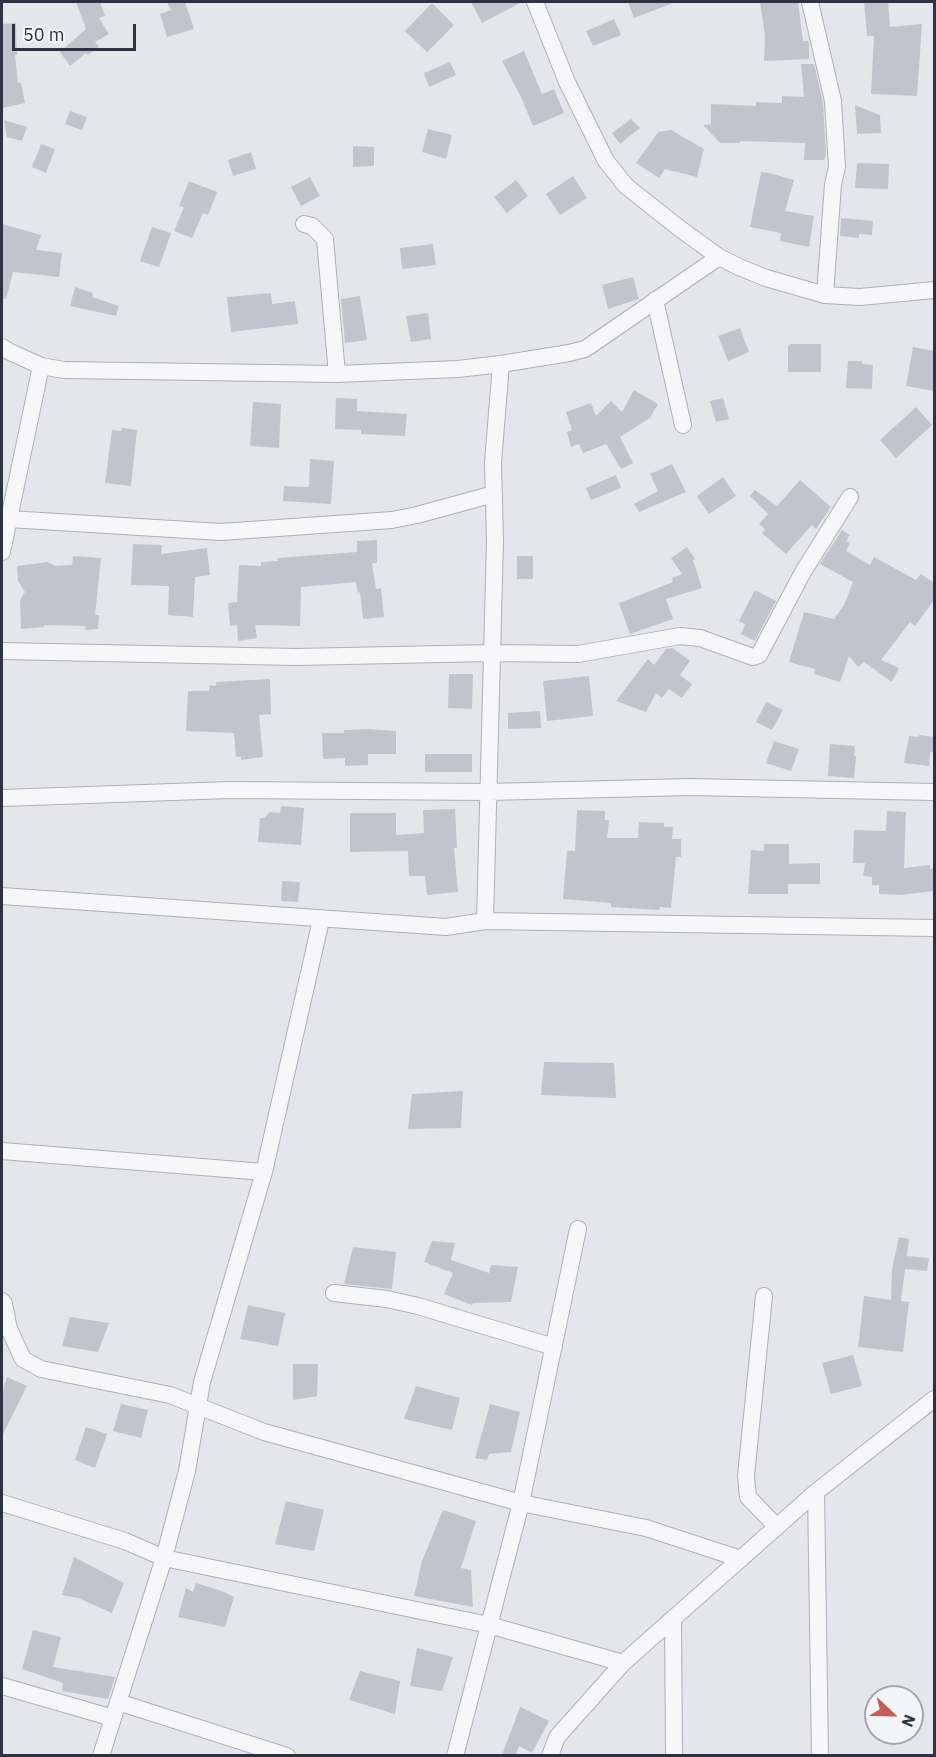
<!DOCTYPE html>
<style>
body{margin:0}
#map{position:relative;width:936px;height:1757px;overflow:hidden;background:#e5e6eb;font-family:"IBM Plex Sans",sans-serif}
canvas{display:block}
.frame{position:absolute;inset:0;border:3px solid #2e3142;pointer-events:none}
.north{position:absolute;left:864px;top:1685px;width:60px;height:60px;box-sizing:border-box;background:#f4f5f8;border:2px solid #a5a7af;border-radius:50%;rotate:112deg;font-size:16px;font-weight:700;line-height:24px;text-align:center;color:#2e3142}
.north::after{content:'';display:block;margin:auto;width:21px;height:27px;background:#c15e58;clip-path:polygon(50% 0,100% 100%,50% 72%,0 100%)}
.scale{position:absolute;left:12px;top:24px;width:124px;height:27px;box-sizing:border-box;border:3px solid #2e3142;border-top:0;padding-left:8px;font-size:18px;line-height:21px;white-space:nowrap;color:#2e3142;-webkit-text-stroke:4px #f4f5f8;paint-order:stroke}
</style>
<div id="map">
<canvas width="936" height="1757"></canvas>
<div class="frame"></div>
<div class="north">N</div>
<div class="scale">50 m</div>
</div>
<script>
const ctx = document.querySelector('canvas').getContext('2d');
ctx.lineJoin = 'round';
function paint(path, color) { ctx.fillStyle = color; ctx.fill(path, 'evenodd'); }
const toPath = rows => new Path2D(rows.map(r => 'M' + r).join(''));
function stroke(path, color, width, dash) { ctx.strokeStyle = color; ctx.lineWidth = width; ctx.lineCap = dash ? 'butt' : 'round'; ctx.setLineDash(dash || []); ctx.stroke(path); }
const building = toPath([
 [76,2,100,2,105,16,99,18,109,34,95,42,99,47,88,55,86,53,70,66,60,52,86,29],
 [167,2,185,2,194,29,167,37,160,14,171,10],
 [471,2,522,2,482,23],
 [628,2,673,2,673,3,634,18],
 [760,2,798,2,803,41,808,41,809,43,809,59,764,61,765,36],
 [864,2,888,2,890,27,922,24,917,96,871,94,874,36,867,36],
 [432,3,454,25,427,52,405,31],
 [614,19,621,35,593,46,586,31],
 [16,23,17,55,15,55,18,83,21,83,25,103,2,108,2,24],
 [524,51,542,94,554,89,564,113,533,126,521,97,502,61],
 [450,62,456,75,429,87,424,73],
 [801,64,814,64,823,103,826,154,824,160,804,160,805,143,740,141,740,143,720,143,703,125,711,124,711,104,756,106,756,102,782,103,782,96,804,97],
 [855,105,880,115,881,133,857,134],
 [70,111,87,117,82,130,65,124],
 [631,119,640,128,620,144,612,133],
 [4,120,27,127,22,141,7,137],
 [428,129,452,135,446,159,422,152],
 [671,130,704,149,697,177,665,169,659,178,636,163,658,132],
 [41,144,55,149,46,173,32,167],
 [353,146,374,147,374,166,353,167],
 [251,152,256,169,233,176,228,160],
 [857,163,889,164,888,189,855,188],
 [761,172,769,173,794,180,785,211,814,216,809,247,780,241,781,233,750,227],
 [573,176,587,198,560,215,546,194],
 [310,177,320,196,301,206,291,187],
 [516,180,528,196,507,213,494,197],
 [189,181,217,192,208,215,203,213,192,238,174,231,184,207,179,206],
 [841,218,873,221,872,235,859,234,859,238,840,236],
 [2,224,41,235,36,250,62,253,59,277,13,272,6,299,2,298],
 [152,227,171,233,159,267,140,261],
 [433,244,436,265,402,269,400,248],
 [633,277,639,299,608,309,602,285],
 [75,287,93,293,92,297,119,306,116,316,70,306],
 [271,293,272,304,295,301,298,324,231,332,227,297],
 [360,296,367,340,345,343,341,299],
 [428,313,431,339,411,342,406,316],
 [740,328,749,352,728,361,718,336],
 [790,344,821,344,821,372,788,372,788,346],
 [913,347,934,351,934,391,906,386],
 [848,361,862,361,862,364,873,365,872,389,846,388],
 [634,390,658,404,650,418,620,437,633,463,621,469,606,444,583,453,579,444,571,447,567,432,572,430,566,412,591,403,596,416,611,401,622,412],
 [336,398,357,399,357,411,407,414,405,436,361,434,361,430,335,429],
 [723,398,729,419,716,422,710,401],
 [253,402,281,404,279,448,250,446],
 [916,407,932,425,896,458,880,440],
 [122,428,137,430,131,486,105,483,112,430,121,431],
 [310,459,334,461,331,504,283,501,284,486,309,487],
 [672,464,686,492,639,512,634,504,658,491,650,474],
 [616,475,621,488,591,500,586,488],
 [723,477,736,496,709,514,697,496],
 [800,480,831,507,816,529,812,525,786,554,762,533,765,529,759,524,768,514,750,496,755,490,777,506],
 [842,530,850,535,846,541,850,543,846,551,870,565,874,557,916,580,921,574,934,583,934,600,915,626,910,622,881,660,899,668,892,682,864,662,858,667,849,656,840,682,814,674,815,669,789,662,804,612,834,619,844,605,853,582,820,564],
 [377,540,377,563,372,563,376,589,381,588,384,617,363,619,360,592,358,593,356,582,301,587,300,626,255,625,257,638,238,641,237,625,230,626,228,603,237,602,239,565,261,566,261,562,278,561,277,558,357,552,357,541],
 [133,544,162,545,161,554,207,548,210,575,195,577,193,617,168,615,169,586,131,585],
 [687,547,695,559,693,560,702,588,666,599,673,619,630,634,619,603,673,582,672,578,682,574,671,558],
 [73,556,101,558,95,615,99,615,98,629,85,630,86,626,44,625,44,627,21,629,20,600,25,592,18,581,17,566,48,562,55,566,72,565],
 [517,556,533,556,533,579,517,579],
 [755,590,776,601,755,641,741,634,745,624,739,621],
 [673,648,690,661,680,675,692,684,682,698,669,689,662,698,656,693,646,712,616,701,648,659,654,665,666,649],
 [449,674,473,674,472,709,448,708],
 [589,676,593,716,547,721,543,681],
 [270,679,271,714,259,715,263,757,241,760,241,757,236,757,234,733,186,731,188,691,209,691,210,685,216,686,216,682],
 [766,702,783,710,772,730,756,722],
 [540,711,541,728,508,729,508,713],
 [368,729,396,731,396,754,368,754,368,765,345,766,345,758,323,759,322,733,344,733,344,730],
 [919,735,934,737,934,752,930,752,929,766,904,763,909,736,919,737],
 [774,741,799,749,791,771,766,763],
 [830,744,855,746,854,756,856,756,854,778,828,776],
 [425,754,472,754,472,772,425,772],
 [281,806,304,808,301,845,258,842,260,818,264,818,270,812,280,813],
 [455,809,457,848,454,848,458,892,427,895,425,876,409,876,408,851,350,852,350,813,396,813,396,835,424,833,423,810],
 [577,810,605,811,605,820,609,820,607,838,638,838,639,822,664,823,664,827,673,827,672,839,681,839,681,857,676,857,671,908,660,907,659,910,611,907,611,903,563,899,567,851,575,851],
 [887,811,906,812,904,868,930,865,930,869,934,868,934,891,901,895,879,894,879,885,872,885,872,877,863,876,865,863,853,863,854,830,886,831],
 [764,844,789,844,789,864,820,863,820,884,788,884,788,894,748,894,751,850,764,851],
 [282,881,300,882,298,902,281,901],
 [544,1062,614,1063,616,1098,541,1095],
 [463,1091,461,1128,408,1129,412,1094],
 [899,1237,909,1239,907,1256,929,1258,927,1271,905,1269,901,1301,909,1302,903,1352,858,1347,864,1296,891,1300,892,1269],
 [432,1241,455,1243,451,1260,489,1273,491,1265,518,1267,511,1302,473,1303,472,1305,444,1294,453,1273,424,1262],
 [353,1247,396,1252,392,1289,344,1284],
 [248,1305,285,1313,278,1346,240,1339],
 [70,1317,109,1323,98,1352,62,1346],
 [853,1355,862,1386,831,1394,822,1363],
 [293,1364,318,1364,317,1396,293,1400],
 [7,1377,27,1386,2,1436,2,1393],
 [416,1386,460,1398,452,1430,404,1419],
 [121,1404,148,1410,141,1438,113,1431],
 [490,1404,520,1412,511,1452,489,1454,487,1460,475,1458],
 [86,1427,107,1434,95,1468,75,1460],
 [286,1501,324,1510,314,1551,275,1544],
 [443,1510,476,1521,461,1568,471,1570,473,1607,414,1596,422,1561],
 [74,1557,124,1583,112,1613,78,1598,62,1595],
 [196,1583,222,1591,234,1597,225,1627,178,1617,186,1588,193,1592],
 [33,1630,61,1637,53,1667,115,1677,108,1699,62,1691,63,1683,22,1669],
 [417,1648,453,1657,442,1691,410,1686],
 [360,1671,400,1681,395,1714,349,1700],
 [520,1707,549,1721,532,1753,519,1746,516,1755,502,1755]
]);
const minor = toPath([
 [535,2,567,82,606,161,626,186,679,228,719,257,739,267,766,278,825,295,860,297,934,290],
 [810,2,833,101,837,167,833,184,825,295],
 [304,224,312,226,325,239,337,374],
 [655,300,683,425],
 [2,347,8,351,41,366,64,370,337,374,458,369,501,364,569,353,585,349,719,257],
 [9,519,221,532,392,520,417,515,494,494],
 [2,552,41,366],
 [2,651,296,657,492,653,578,654,680,636,700,638,753,657,759,655,803,572,850,497],
 [2,798,230,790,488,792,690,787,934,792],
 [2,896,446,927,485,921,934,928],
 [485,921,495,541,493,462,501,364],
 [2,1151,264,1172],
 [334,1293,387,1299,418,1306,554,1347],
 [764,1296,746,1476,748,1497,777,1527],
 [2,1301,4,1304,9,1329,23,1359,41,1369,170,1395,264,1432,521,1503,646,1528,741,1559],
 [816,1492,820,1756],
 [2,1503,125,1541,164,1558,489,1625,623,1663],
 [673,1620,674,1756],
 [2,1686,113,1718],
 [118,1702,287,1756],
 [101,1756,164,1558,187,1471,202,1382,264,1172,321,920],
 [455,1756,521,1503,578,1229],
 [550,1756,557,1737,623,1663,816,1492,934,1399]
]);
paint(building, '#c2c4cd');
stroke(minor, '#aeb0b8', 18);
stroke(minor, '#f7f7f9', 16);
</script>
